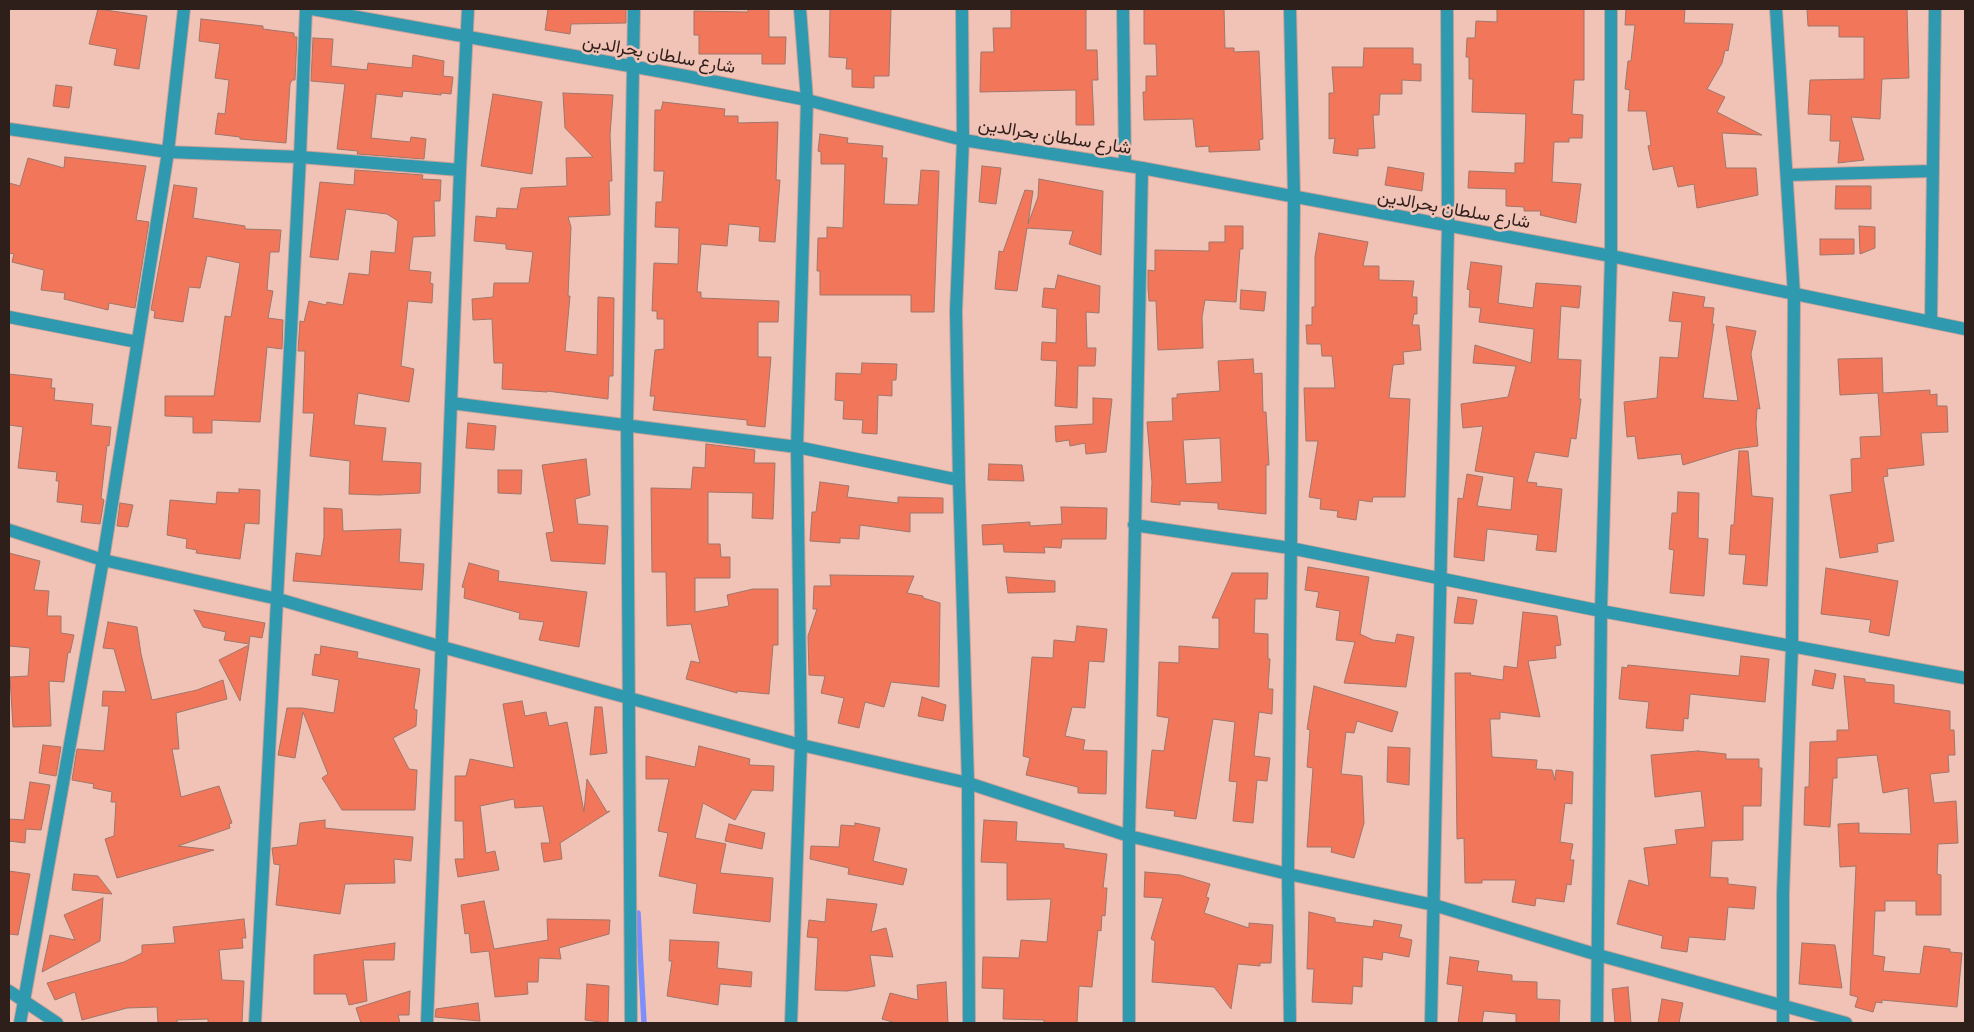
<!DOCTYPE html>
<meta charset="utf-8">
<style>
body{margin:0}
#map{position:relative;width:1974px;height:1032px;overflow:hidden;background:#f1c3b7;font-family:Ubuntu,sans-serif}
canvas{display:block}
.frame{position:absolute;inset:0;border:10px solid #2f1f1b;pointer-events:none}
</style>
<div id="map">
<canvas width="1974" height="1032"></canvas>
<div class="frame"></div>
</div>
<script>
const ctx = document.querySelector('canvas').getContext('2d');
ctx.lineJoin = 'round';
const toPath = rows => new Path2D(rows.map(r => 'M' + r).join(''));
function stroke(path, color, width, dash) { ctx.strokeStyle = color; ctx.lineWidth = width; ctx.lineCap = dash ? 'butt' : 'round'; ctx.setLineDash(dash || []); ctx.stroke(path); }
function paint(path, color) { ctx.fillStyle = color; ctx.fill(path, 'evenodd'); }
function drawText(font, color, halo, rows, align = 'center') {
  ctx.font = font + ' Ubuntu,Vazirmatn,sans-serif'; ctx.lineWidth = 5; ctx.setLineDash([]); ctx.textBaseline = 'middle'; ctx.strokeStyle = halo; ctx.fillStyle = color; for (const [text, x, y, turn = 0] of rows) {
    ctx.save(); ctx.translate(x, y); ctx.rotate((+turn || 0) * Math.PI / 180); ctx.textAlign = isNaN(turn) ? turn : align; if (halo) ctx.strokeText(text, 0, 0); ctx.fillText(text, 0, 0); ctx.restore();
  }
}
const stream = toPath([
 [638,913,644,1023]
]);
const building = toPath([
 [98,9,147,16,139,69,114,65,117,49,89,44,98,9],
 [548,9,626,9,626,23,571,24,570,34,545,30,548,9],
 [748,9,769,9,769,37,786,37,785,64,762,64,762,54,699,54,699,35,694,35,694,11,748,12,748,9],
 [830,9,891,9,889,76,874,76,874,88,852,87,852,69,846,69,847,58,829,57,830,9],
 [1011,9,1086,9,1086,50,1097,50,1098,80,1092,80,1094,125,1076,125,1076,90,980,92,981,52,994,52,993,28,1011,28,1011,9],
 [1144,9,1224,9,1225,48,1234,48,1234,52,1259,51,1263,139,1259,140,1260,150,1209,152,1209,146,1196,147,1193,119,1144,120,1143,92,1146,92,1146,76,1157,76,1156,44,1144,44,1144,9],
 [1497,9,1584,9,1584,80,1574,80,1572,114,1583,115,1582,138,1569,138,1569,142,1554,142,1552,182,1581,184,1576,223,1540,215,1541,211,1524,211,1524,207,1506,206,1506,189,1468,188,1469,171,1515,173,1515,163,1524,163,1526,114,1472,112,1473,79,1469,79,1469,57,1466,57,1467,38,1475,38,1476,21,1497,22,1497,9],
 [1626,9,1685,9,1684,23,1733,24,1728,51,1725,50,1722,63,1707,89,1725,97,1717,112,1762,135,1722,133,1726,168,1756,168,1758,195,1697,208,1694,184,1678,187,1673,166,1653,170,1648,146,1651,145,1646,111,1628,111,1630,90,1625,89,1628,61,1631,61,1635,25,1625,25,1626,9],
 [1807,9,1907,9,1909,78,1882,79,1880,119,1851,117,1864,160,1838,163,1840,141,1830,141,1831,115,1808,114,1810,80,1864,79,1864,37,1839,37,1839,26,1808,26,1807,9],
 [201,19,263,26,263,29,294,33,294,37,297,37,295,80,292,80,290,84,286,143,240,139,240,137,215,134,218,113,225,114,229,80,215,78,220,44,199,41,201,19],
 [313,38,333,39,331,66,367,70,368,63,412,68,413,55,444,61,443,76,453,77,451,94,441,93,441,95,403,91,402,97,376,94,376,97,371,138,410,142,411,137,426,139,424,159,357,154,358,151,337,149,345,84,311,81,313,38],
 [1364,48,1413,48,1413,64,1421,64,1421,81,1402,80,1402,94,1380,94,1379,115,1373,115,1375,148,1358,149,1358,156,1333,153,1335,138,1329,139,1329,93,1334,93,1332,67,1363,67,1364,48],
 [56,85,72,87,69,108,53,106,56,85],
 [563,93,613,95,610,135,612,181,609,181,610,215,568,217,571,227,568,296,570,296,565,351,597,355,598,297,614,298,613,376,609,376,608,399,547,391,547,392,502,389,503,363,494,363,492,319,473,320,472,299,493,297,494,283,529,283,533,252,506,249,506,244,474,241,476,216,496,218,497,208,517,209,521,188,567,186,566,158,593,157,565,128,563,93],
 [493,94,542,102,532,174,481,166,493,94],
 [663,102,725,109,724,116,738,116,738,123,778,122,776,180,780,180,775,242,759,241,760,227,729,224,727,246,701,244,697,292,701,292,701,298,779,301,778,322,758,322,758,357,771,357,765,427,747,425,747,420,653,410,655,396,650,396,655,350,664,349,664,319,657,319,657,311,652,311,654,263,678,264,679,228,655,227,656,202,662,202,664,171,654,171,655,110,661,110,663,102],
 [820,134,848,138,847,143,883,146,882,158,887,158,884,204,918,205,921,170,939,171,934,312,911,312,911,295,820,295,820,271,817,271,818,238,827,238,827,227,843,228,845,164,821,164,821,152,818,151,820,134],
 [65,157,146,166,136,220,149,222,135,308,109,303,108,310,64,299,65,293,41,290,44,270,12,262,14,254,9,253,9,183,20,186,28,158,64,168,65,157],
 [982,166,1001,168,996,204,979,202,982,166],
 [1388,167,1424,173,1422,191,1385,185,1388,167],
 [355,170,423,175,422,179,441,180,440,201,434,201,435,236,413,237,409,270,431,272,430,283,433,284,432,303,408,301,401,366,414,369,409,402,358,393,354,425,386,428,382,461,421,463,420,493,379,495,349,494,350,461,310,456,314,413,303,413,305,351,298,351,300,321,304,322,309,301,326,305,327,302,343,305,349,273,369,275,371,251,395,253,398,221,387,214,346,209,338,260,310,257,320,182,354,185,355,170],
 [1039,179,1103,191,1101,255,1069,244,1073,231,1027,228,1017,291,995,289,999,251,1003,252,1025,190,1033,191,1028,224,1038,197,1039,179],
 [174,185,197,188,193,218,245,226,245,229,281,230,279,252,270,252,267,290,273,291,268,318,283,320,282,349,267,347,260,422,212,420,212,433,193,433,193,417,165,416,165,396,214,396,225,316,231,317,240,263,207,256,200,288,189,287,183,322,154,318,155,311,151,310,174,185],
 [1836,186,1871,186,1871,209,1835,209,1836,186],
 [1225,226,1243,226,1243,249,1240,249,1236,302,1205,300,1202,317,1203,348,1158,350,1156,301,1149,301,1148,288,1148,270,1155,271,1155,250,1209,251,1209,242,1225,242,1225,226],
 [1859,226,1875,227,1875,248,1860,254,1859,226],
 [1319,233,1368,242,1363,266,1379,266,1379,280,1414,281,1412,297,1417,297,1417,314,1414,314,1412,325,1419,325,1421,350,1403,352,1404,364,1393,365,1389,398,1410,399,1405,497,1373,497,1372,502,1359,500,1356,520,1337,517,1338,511,1320,509,1321,499,1309,497,1318,441,1306,441,1304,388,1335,388,1332,356,1322,356,1321,344,1307,344,1306,325,1312,325,1312,307,1315,307,1315,257,1319,233],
 [1820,239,1854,239,1854,254,1820,255,1820,239],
 [1471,262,1502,266,1498,303,1533,308,1536,283,1581,286,1579,308,1561,306,1558,359,1581,360,1579,399,1581,399,1576,439,1571,438,1568,457,1535,452,1527,482,1537,483,1536,486,1562,489,1556,552,1536,550,1538,535,1487,529,1484,561,1454,557,1458,498,1463,499,1467,474,1483,477,1477,506,1511,510,1514,477,1475,471,1483,426,1463,428,1461,404,1508,397,1516,366,1473,363,1475,345,1531,363,1534,329,1479,322,1481,308,1469,307,1470,290,1467,289,1471,262],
 [1058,275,1100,286,1099,313,1086,312,1087,348,1096,348,1095,366,1078,366,1077,408,1055,406,1057,361,1041,360,1042,342,1056,343,1057,309,1042,307,1044,288,1055,289,1058,275],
 [1241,290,1266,292,1264,311,1240,309,1241,290],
 [1673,292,1705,297,1703,307,1714,308,1712,324,1714,324,1703,398,1738,401,1726,326,1756,331,1751,354,1760,409,1757,408,1756,424,1758,446,1735,449,1683,465,1681,454,1638,459,1635,436,1627,437,1624,402,1657,398,1660,357,1678,358,1682,322,1669,321,1673,292],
 [1882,358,1883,393,1930,390,1930,395,1937,394,1937,406,1947,406,1948,432,1921,433,1924,465,1887,469,1888,476,1883,477,1894,541,1877,544,1878,552,1840,558,1830,495,1852,492,1851,459,1861,458,1860,437,1881,436,1878,393,1840,395,1838,359,1882,358],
 [1253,359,1254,374,1262,373,1263,412,1266,412,1269,465,1266,465,1266,514,1218,509,1218,503,1180,501,1180,505,1151,502,1152,482,1147,422,1173,421,1172,398,1177,398,1177,394,1220,391,1218,361,1253,359],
 [1220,438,1222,482,1186,484,1183,440,1220,438],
 [862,363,897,364,896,380,892,380,892,396,878,395,877,434,862,433,863,420,843,419,844,401,835,400,836,373,861,374,862,363],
 [9,374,52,379,51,388,55,388,54,400,93,404,91,425,111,427,109,446,107,445,101,498,104,500,100,524,81,522,83,505,57,502,59,481,56,481,57,472,18,468,23,427,9,425,9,374],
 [1093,398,1112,399,1106,452,1086,454,1085,443,1070,446,1069,440,1056,442,1055,426,1093,424,1093,398],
 [468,423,496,426,494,450,466,448,468,423],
 [706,444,755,450,754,463,775,463,773,519,752,518,753,493,708,492,708,544,720,544,721,557,730,557,730,578,695,578,695,612,729,606,727,595,753,589,778,589,778,645,773,645,769,694,737,691,737,693,686,679,691,661,700,663,691,624,667,626,666,572,652,572,651,488,691,489,693,467,705,468,706,444],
 [1739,451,1748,451,1752,496,1773,498,1767,586,1743,584,1746,555,1729,554,1731,525,1734,525,1739,451],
 [586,459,590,495,575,499,578,524,608,526,605,564,551,561,546,533,554,532,542,465,586,459],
 [989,464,1022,465,1024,481,988,480,989,464],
 [498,470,522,470,521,494,498,493,498,470],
 [820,482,849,486,847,497,898,503,898,497,943,498,943,513,910,513,910,532,860,525,859,539,840,538,840,543,810,541,812,512,816,512,820,482],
 [239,489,260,490,259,524,245,523,240,559,196,553,197,550,186,548,187,539,167,535,170,500,216,504,217,492,239,493,239,489],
 [1678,492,1699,493,1698,538,1708,539,1704,596,1670,593,1674,550,1669,549,1672,513,1677,513,1678,492],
 [120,503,133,505,128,527,117,526,120,503],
 [1061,507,1107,508,1106,539,1062,539,1061,548,1044,547,1045,553,1004,552,1003,544,983,545,982,525,1030,522,1030,526,1062,524,1061,507],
 [324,508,342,509,343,531,401,529,399,562,424,564,422,590,293,581,296,553,321,556,324,537,324,508],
 [9,553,40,561,34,590,49,591,47,616,61,616,61,633,74,635,70,653,68,652,64,682,49,681,51,726,13,727,10,677,28,676,30,648,9,646,9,553],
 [469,563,499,571,498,581,587,592,579,647,539,640,544,622,519,619,520,613,464,598,465,588,462,587,469,563],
 [1308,567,1369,577,1360,634,1373,640,1395,643,1397,634,1414,637,1406,687,1344,683,1355,642,1336,640,1340,611,1316,607,1319,592,1305,590,1308,567],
 [1826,568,1898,581,1889,636,1869,632,1871,620,1821,614,1826,568],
 [1232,573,1268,573,1267,599,1255,599,1254,633,1268,634,1268,659,1270,659,1268,689,1273,689,1272,714,1259,712,1254,756,1270,758,1267,781,1257,780,1253,823,1233,821,1237,782,1229,781,1235,722,1213,719,1196,819,1174,816,1175,811,1146,808,1152,750,1164,751,1169,718,1157,716,1159,662,1179,663,1179,646,1219,649,1219,618,1212,618,1232,573],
 [830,575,914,576,907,593,923,596,923,598,940,603,939,687,891,682,884,707,865,702,859,728,838,723,844,698,821,693,825,676,809,675,808,636,817,609,813,609,814,586,831,586,830,575],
 [1006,577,1055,581,1055,592,1008,593,1006,577],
 [1458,597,1477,600,1473,624,1454,623,1458,597],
 [194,610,265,623,262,638,250,636,249,644,224,640,226,632,203,627,194,610],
 [1523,612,1557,616,1561,645,1555,646,1556,658,1528,661,1540,717,1500,712,1500,719,1490,719,1492,757,1537,760,1536,769,1552,770,1555,780,1556,770,1573,772,1572,804,1565,803,1560,842,1573,844,1570,860,1574,860,1571,885,1567,884,1564,902,1536,898,1535,906,1512,902,1516,880,1482,880,1482,883,1465,883,1464,838,1457,839,1455,673,1471,673,1470,675,1503,680,1504,666,1517,668,1523,612],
 [108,622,137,627,141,654,152,700,197,690,223,680,227,699,176,713,179,749,172,749,181,797,219,786,232,823,229,824,230,828,178,846,214,850,117,878,105,839,114,836,116,802,111,802,112,792,93,788,94,784,72,780,77,749,104,751,109,706,102,706,103,691,126,692,114,649,103,648,108,622],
 [1077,626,1107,629,1104,662,1089,661,1085,708,1072,707,1065,736,1085,740,1083,750,1107,751,1106,794,1078,793,1078,787,1026,775,1030,758,1023,756,1032,657,1053,658,1054,640,1075,642,1077,626],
 [249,645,240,701,219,660,249,645],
 [321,646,358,652,357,658,420,669,414,709,417,710,416,726,393,738,409,769,417,770,415,810,342,810,322,778,328,774,303,712,295,758,278,755,287,708,302,708,334,713,339,680,312,675,315,654,320,655,321,646],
 [1741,656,1769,659,1765,702,1690,694,1688,719,1684,718,1683,731,1646,728,1649,702,1619,699,1622,667,1627,668,1628,665,1739,676,1741,656],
 [1815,670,1836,674,1833,689,1812,685,1815,670],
 [1844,676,1865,679,1865,682,1894,685,1894,703,1950,711,1950,730,1954,730,1955,755,1948,755,1949,772,1930,774,1934,803,1956,801,1958,843,1938,844,1937,874,1941,875,1941,915,1916,915,1916,901,1885,901,1885,911,1875,911,1873,955,1885,957,1883,971,1920,974,1924,946,1950,949,1950,952,1962,953,1957,1007,1882,1000,1882,1003,1876,1002,1873,1012,1855,1007,1858,997,1850,995,1856,866,1840,867,1838,824,1859,823,1859,833,1911,834,1908,788,1883,793,1877,755,1837,758,1837,778,1833,778,1830,827,1804,825,1805,787,1809,787,1810,742,1837,741,1837,730,1849,730,1844,676],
 [1314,686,1398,712,1392,732,1357,721,1354,733,1346,732,1341,774,1362,776,1364,823,1354,858,1331,852,1332,847,1307,847,1313,768,1307,767,1310,730,1307,729,1314,686],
 [922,697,946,705,943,721,918,716,922,697],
 [522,701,525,716,546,712,549,726,567,722,584,812,587,779,607,812,610,811,560,843,562,859,544,862,541,843,550,843,543,806,515,808,514,799,480,806,486,853,495,851,499,870,458,877,455,859,464,859,463,821,455,821,455,776,466,776,470,759,514,768,503,704,522,701],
 [595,707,602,707,607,753,590,755,595,707],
 [43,745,61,747,56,776,39,773,43,745],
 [699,746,750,759,749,765,774,766,773,791,752,790,735,820,703,803,695,838,726,844,720,873,773,878,770,922,693,913,697,884,659,876,668,833,658,831,669,779,646,779,646,756,695,767,699,746],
 [1388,747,1410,748,1409,785,1387,782,1388,747],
 [1698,751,1726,754,1726,759,1759,759,1759,768,1762,768,1761,806,1743,806,1743,840,1712,841,1710,877,1728,878,1728,884,1756,887,1754,909,1728,907,1725,940,1689,937,1687,952,1661,948,1663,936,1617,924,1629,880,1649,886,1644,848,1677,844,1675,830,1705,827,1701,791,1655,797,1651,755,1698,751],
 [30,782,50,785,41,830,26,829,25,843,9,841,9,819,24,820,30,782],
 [325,820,325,828,413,837,411,861,394,859,395,883,345,884,340,914,276,905,280,865,274,864,272,848,297,845,300,823,325,820],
 [984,820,1017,822,1016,841,1064,844,1064,848,1107,854,1103,888,1107,888,1105,916,1102,915,1101,931,1098,930,1092,987,1079,986,1077,1023,1044,1023,1044,1020,1003,1019,1004,989,982,988,983,957,1019,958,1021,940,1047,942,1051,899,1007,900,1007,863,981,862,984,820],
 [855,823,880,828,873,861,907,869,903,885,848,874,849,868,810,859,811,846,839,847,841,825,855,826,855,823],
 [729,824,765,833,762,849,725,841,729,824],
 [9,871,30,874,18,935,9,934,9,871],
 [1145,872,1180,875,1210,884,1206,897,1209,898,1204,913,1249,928,1249,923,1273,925,1271,963,1260,963,1260,966,1238,964,1231,1009,1214,987,1152,982,1155,941,1151,939,1163,898,1144,897,1145,872],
 [74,874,98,876,112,894,72,890,74,874],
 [103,898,100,941,42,972,50,935,75,940,64,915,103,898],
 [827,899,877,904,871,932,886,928,893,957,870,955,875,986,847,991,815,990,818,938,807,937,809,920,825,922,827,899],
 [484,901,494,949,548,940,547,919,610,920,609,934,559,948,561,959,539,958,538,982,527,982,528,994,495,997,489,951,471,953,469,933,465,934,461,905,484,901],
 [1309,912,1335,918,1335,922,1373,927,1374,920,1402,925,1399,937,1412,940,1409,957,1383,952,1382,960,1363,957,1362,987,1353,986,1352,1004,1312,1002,1314,969,1307,969,1309,912],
 [244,919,246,938,242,938,243,948,219,950,222,980,244,981,242,1023,208,1023,208,1019,177,1020,177,1023,158,1023,157,1007,127,1008,82,1020,75,992,55,1000,47,983,124,962,142,953,142,945,175,943,173,927,244,919],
 [670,940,719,942,717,968,752,972,751,987,720,984,718,1005,667,996,672,961,669,961,670,940],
 [395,943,394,960,363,960,367,1001,349,1005,346,994,314,994,314,955,395,943],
 [1802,943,1835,945,1842,988,1799,984,1802,943],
 [1450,957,1479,961,1477,971,1512,975,1512,981,1537,982,1537,999,1560,1000,1559,1023,1516,1023,1516,1014,1484,1011,1482,1023,1458,1023,1463,986,1447,984,1450,957],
 [946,982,948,1023,896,1023,882,1019,890,993,918,1000,917,985,946,982],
 [587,984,609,986,608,1023,585,1020,587,984],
 [1628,987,1631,1023,1615,1023,1612,989,1628,987],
 [410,991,409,1015,398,1015,400,1023,361,1023,356,1008,410,991],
 [1662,999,1683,1003,1679,1023,1658,1023,1662,999],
 [478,1003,480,1021,435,1017,436,1009,478,1003]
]);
const minor = toPath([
 [962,9,963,140,956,311,959,480,968,783,969,1023],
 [1123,9,1125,165],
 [9,129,168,152,300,157,460,170],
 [1787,175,1933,171],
 [9,317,137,342],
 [1931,321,1935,9],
 [451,403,797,447,959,480],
 [1134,525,1290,548,1601,611,1965,678],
 [9,530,103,560,278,599,442,647,801,745,968,783,1129,836,1288,874,1434,905,1598,955,1846,1023],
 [9,991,57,1023],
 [20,1023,103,560,168,152,184,9],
 [255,1023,300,157,306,9],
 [427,1023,460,170,468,9],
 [631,1023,627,425,634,9],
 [791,1023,801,745,797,447,807,100,800,9],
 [1129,1023,1129,836,1142,168],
 [1290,1023,1288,874,1294,197,1290,9],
 [1431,1023,1448,226,1447,9],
 [1597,1023,1601,611,1611,256,1611,9]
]);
const tertiary = toPath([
 [312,9,686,76,807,100,963,140,1142,168,1611,256,1965,329],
 [1776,9,1794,295,1792,646,1783,893,1783,1023]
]);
const streetNames = [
 ["شارع سلطان بحرالدين",659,54,10],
 ["شارع سلطان بحرالدين",1055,136,9],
 ["شارع سلطان بحرالدين",1454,209,10]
];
stroke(stream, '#7d8efa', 5.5);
paint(building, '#f27659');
stroke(building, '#9f766b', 1);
stroke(minor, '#caa298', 14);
stroke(tertiary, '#caa298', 14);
stroke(minor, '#2e99af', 12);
stroke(tertiary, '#2e99af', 12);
drawText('18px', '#2f1f1b', '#f1c3b7', streetNames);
</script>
